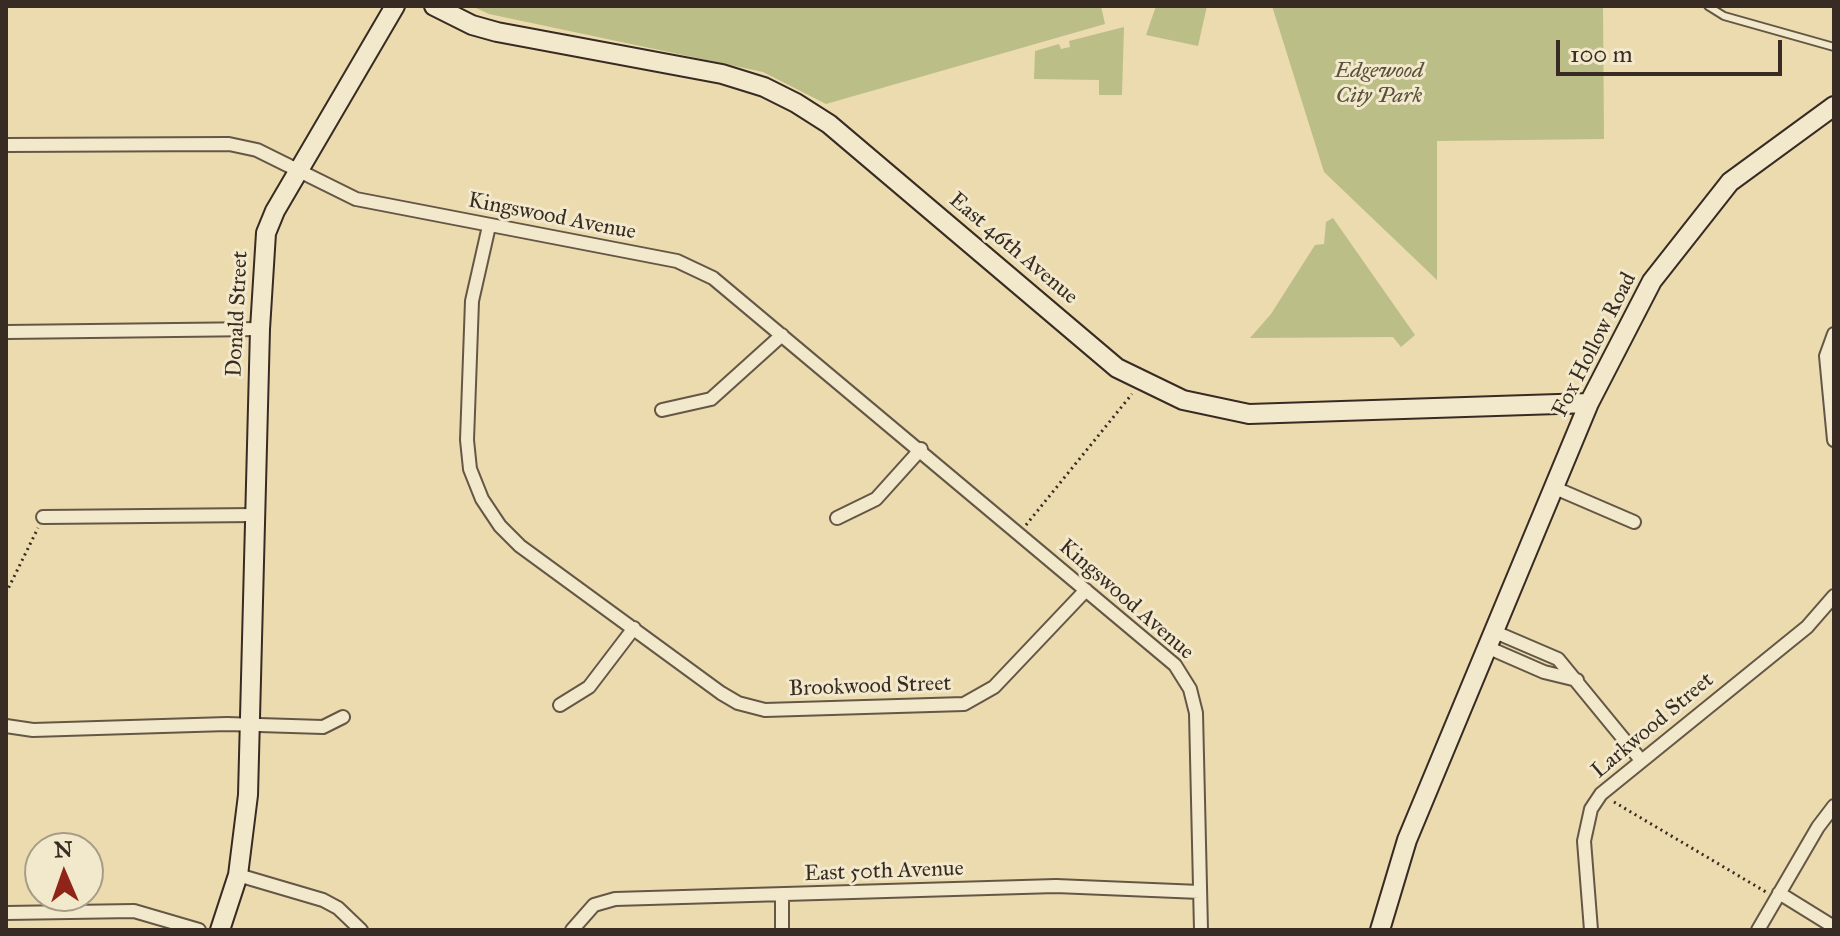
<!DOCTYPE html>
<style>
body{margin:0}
#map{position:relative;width:1840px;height:936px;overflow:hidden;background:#ebdbaf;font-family:"IM FELL Great Primer",serif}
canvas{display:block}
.frame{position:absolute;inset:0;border:8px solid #372b23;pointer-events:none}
.north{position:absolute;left:24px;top:832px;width:80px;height:80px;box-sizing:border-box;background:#f2e8cb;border:2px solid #a79c88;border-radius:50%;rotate:358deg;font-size:22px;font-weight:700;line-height:32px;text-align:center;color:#372b23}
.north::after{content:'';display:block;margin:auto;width:28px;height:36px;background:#8f2418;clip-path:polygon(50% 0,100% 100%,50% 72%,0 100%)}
.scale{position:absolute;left:1556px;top:40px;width:226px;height:36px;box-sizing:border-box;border:4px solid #372b23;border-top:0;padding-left:10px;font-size:24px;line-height:28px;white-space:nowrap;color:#372b23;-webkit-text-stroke:6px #f2e8cb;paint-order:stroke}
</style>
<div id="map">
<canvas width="1840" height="936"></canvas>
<div class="frame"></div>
<div class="north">N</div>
<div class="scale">100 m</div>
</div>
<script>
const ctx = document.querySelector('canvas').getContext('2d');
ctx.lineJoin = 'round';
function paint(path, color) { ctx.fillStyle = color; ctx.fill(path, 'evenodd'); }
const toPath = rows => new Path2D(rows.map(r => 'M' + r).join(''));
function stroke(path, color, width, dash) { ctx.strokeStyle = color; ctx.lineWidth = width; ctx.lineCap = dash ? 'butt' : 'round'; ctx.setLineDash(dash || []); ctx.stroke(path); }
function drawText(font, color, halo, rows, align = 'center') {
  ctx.font = font + ' "IM FELL Great Primer",serif'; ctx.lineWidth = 6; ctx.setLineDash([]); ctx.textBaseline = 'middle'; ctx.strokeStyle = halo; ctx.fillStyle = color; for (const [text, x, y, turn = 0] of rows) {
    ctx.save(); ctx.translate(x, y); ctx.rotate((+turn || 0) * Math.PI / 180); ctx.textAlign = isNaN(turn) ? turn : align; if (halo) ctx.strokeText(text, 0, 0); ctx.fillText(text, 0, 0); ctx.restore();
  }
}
const green = toPath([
 [472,6,1101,6,1105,24,826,104,763,72,489,14],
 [1156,6,1207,6,1198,46,1146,35],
 [1272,6,1603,6,1604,139,1437,141,1437,280,1324,172],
 [1124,27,1122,95,1099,95,1099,80,1034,79,1035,51,1059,44,1061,49,1070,47,1069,41],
 [1333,218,1415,335,1401,347,1393,337,1250,338,1271,314,1315,245,1324,244,1326,222]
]);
const path = toPath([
 [1026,525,1132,394],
 [6,593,38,528],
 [1614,802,1766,892]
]);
const lane = toPath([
 [1708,6,1724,16,1834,47]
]);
const street = toPath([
 [6,145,229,144,257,150,356,199,677,261,713,278,1175,665,1190,689,1196,713,1201,930],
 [489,226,472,301,467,440,470,469,482,499,500,526,520,546,721,693,738,703,765,710,964,704,994,687,1086,590],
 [6,332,260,329],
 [1834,334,1826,356,1834,440],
 [662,410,711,399,782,335],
 [1555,488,1634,522],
 [43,517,255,515],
 [837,518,876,499,921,449],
 [1495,632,1558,659,1640,759],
 [1489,648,1544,672,1577,680],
 [560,705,589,687,634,628],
 [6,726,33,730,227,724,323,727,343,717],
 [238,875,323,900,338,908,361,930],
 [1779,893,1834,927],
 [782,896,782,930],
 [6,913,134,911,199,930],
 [572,930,594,905,615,899,1056,886,1200,892],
 [1591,930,1584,841,1591,809,1601,794,1807,627,1834,596],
 [1758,930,1818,827,1834,806]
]);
const secondary = toPath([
 [434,6,472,25,497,32,722,74,764,87,796,103,829,124,1117,368,1183,400,1249,414,1589,403],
 [220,930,238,875,248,795,260,329,266,233,275,211,395,6],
 [1380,930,1407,840,1589,403,1652,281,1730,182,1834,106]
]);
const parkNames = [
 ["Edgewood",1379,72],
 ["City Park",1379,97]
];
const streetNames = [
 ["Kingswood Avenue",552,217,11],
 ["East 46th Avenue",1013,249,40],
 ["Donald Street",238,314,-87],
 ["Fox Hollow Road",1595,345,-63],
 ["Kingswood Avenue",1126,600,41],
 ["Brookwood Street",870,687,-2],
 ["Larkwood Street",1653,726,-40],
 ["East 50th Avenue",884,872,-2]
];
paint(green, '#bcbe87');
stroke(lane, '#645746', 10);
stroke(street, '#645746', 16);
stroke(secondary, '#372b23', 22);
stroke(path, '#372b23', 3, [2, 4]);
stroke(lane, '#f2e8cb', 6);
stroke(street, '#f2e8cb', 12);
stroke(secondary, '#f2e8cb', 18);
drawText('italic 22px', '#58503c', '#f2e8cb', parkNames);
drawText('22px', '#372b23', '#f2e8cb', streetNames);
</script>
